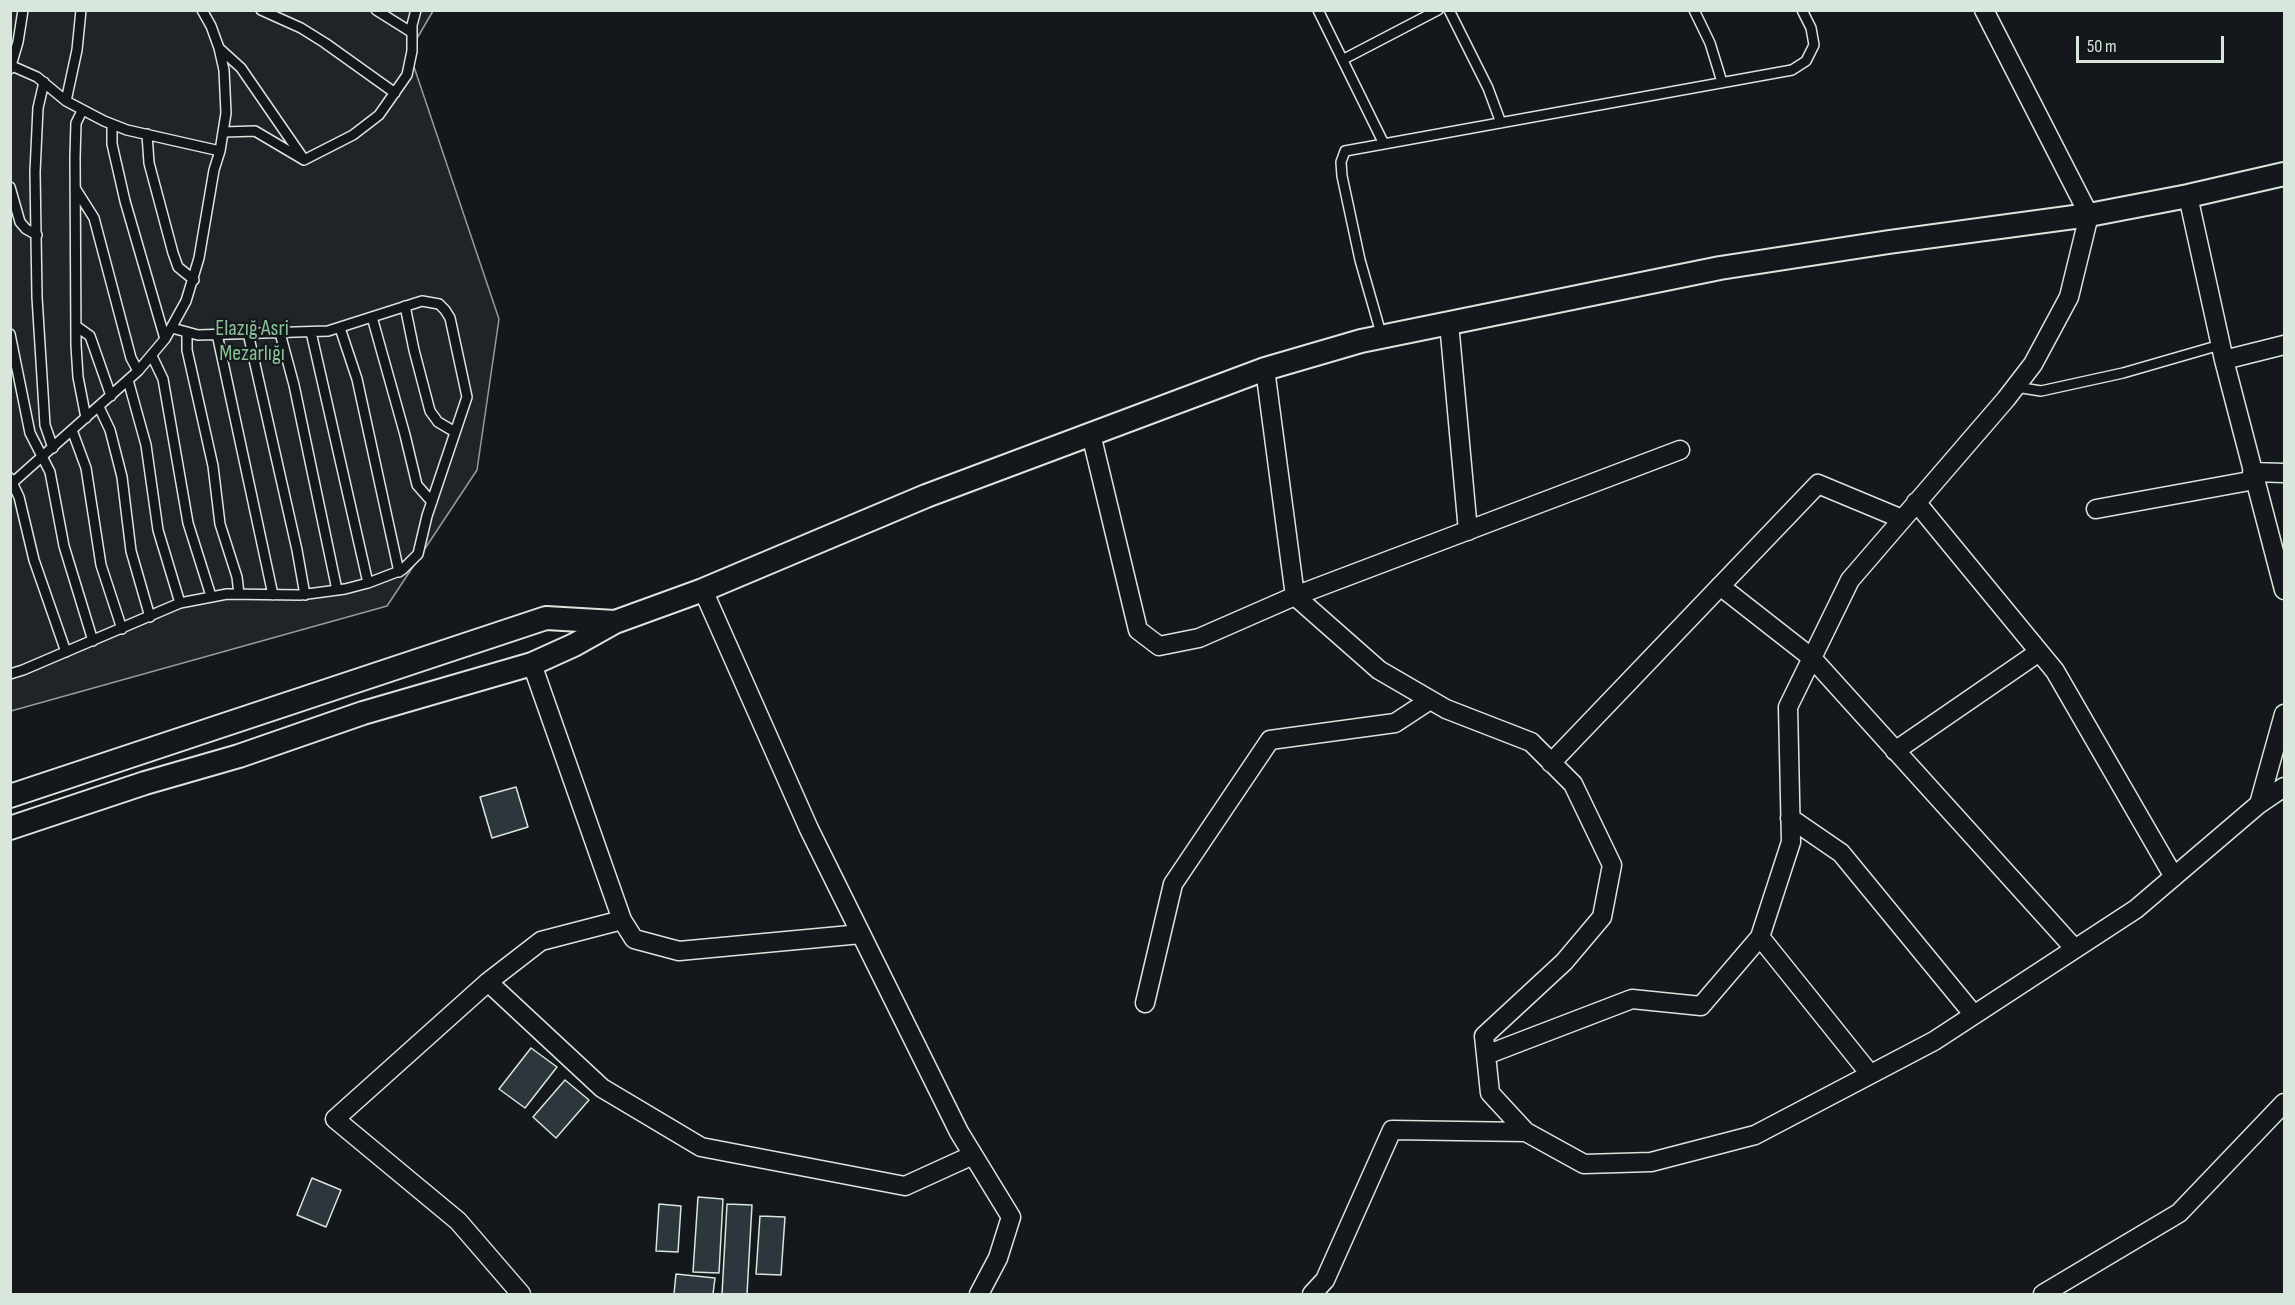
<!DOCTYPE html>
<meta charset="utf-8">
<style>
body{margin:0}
#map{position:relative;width:2295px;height:1305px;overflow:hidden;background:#14181c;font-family:"Sofia Sans Condensed",sans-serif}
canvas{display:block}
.frame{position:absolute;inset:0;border:12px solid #d8e6dc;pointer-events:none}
.scale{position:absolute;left:2076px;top:36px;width:148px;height:27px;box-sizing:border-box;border:3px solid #d8e6dc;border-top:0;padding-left:8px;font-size:18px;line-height:21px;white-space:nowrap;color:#d8e6dc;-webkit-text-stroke:4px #14181c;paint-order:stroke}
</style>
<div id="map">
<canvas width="2295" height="1305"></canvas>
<div class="frame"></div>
<div class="scale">50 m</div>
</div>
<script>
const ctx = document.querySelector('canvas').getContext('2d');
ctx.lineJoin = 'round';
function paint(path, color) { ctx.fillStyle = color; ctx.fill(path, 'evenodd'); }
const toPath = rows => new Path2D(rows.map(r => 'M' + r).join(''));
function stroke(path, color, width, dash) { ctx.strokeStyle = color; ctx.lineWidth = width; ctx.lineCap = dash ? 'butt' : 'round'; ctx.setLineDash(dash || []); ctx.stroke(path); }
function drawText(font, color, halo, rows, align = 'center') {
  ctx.font = font + ' "Sofia Sans Condensed",sans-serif'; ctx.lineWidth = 4.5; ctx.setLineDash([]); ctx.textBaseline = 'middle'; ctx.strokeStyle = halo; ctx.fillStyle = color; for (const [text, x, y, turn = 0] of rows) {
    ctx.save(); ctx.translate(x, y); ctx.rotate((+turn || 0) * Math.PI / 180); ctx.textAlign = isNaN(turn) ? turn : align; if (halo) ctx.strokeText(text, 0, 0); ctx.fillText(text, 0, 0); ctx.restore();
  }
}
const green = toPath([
 [11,11,433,11,409,52,499,319,477,470,387,606,11,711,11,11]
]);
const building = toPath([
 [516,787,528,827,492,838,480,797,516,787],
 [531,1048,557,1067,525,1108,499,1089,531,1048],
 [565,1080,589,1100,556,1138,533,1117,565,1080],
 [312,1178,341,1190,326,1227,297,1215,312,1178],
 [698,1197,723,1199,719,1273,693,1272,698,1197],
 [659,1204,681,1206,678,1252,656,1251,659,1204],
 [727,1204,752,1205,747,1294,722,1294,727,1204],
 [760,1216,785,1217,781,1275,756,1274,760,1216],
 [676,1274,715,1278,713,1294,674,1294,676,1274]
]);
const service = toPath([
 [261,10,301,28,325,43,395,93],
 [376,10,411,32],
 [1318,10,1384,144],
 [1449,10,1488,88,1501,123],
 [1694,10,1710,43,1722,82],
 [219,48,241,68,303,158],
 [1344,59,1438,10],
 [12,66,37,77,66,101,104,121,127,130,220,151],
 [10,69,18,42,23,10],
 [44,82,38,108,35,172,37,297,45,425,53,448],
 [66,101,77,50,81,10],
 [82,111,76,123,75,157,76,345,78,377,86,418],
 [112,124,112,144,125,201,165,339],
 [224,132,255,131,304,160,353,135,379,115,407,75,412,51,412,25,416,10],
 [147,134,149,163,173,253,178,267,194,280],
 [10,187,20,222,26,229,37,235],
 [75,188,94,218,131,358,138,371],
 [405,306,414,350,430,411,438,422,455,432],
 [372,317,405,435,417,485,432,502],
 [76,326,90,336,111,396],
 [340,328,357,379,399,572],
 [187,332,187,350,213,466,220,524,237,577,239,594],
 [311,332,368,583],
 [248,333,297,550,305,595],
 [280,333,294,385,337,590],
 [10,334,30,433,50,472,64,546,93,641],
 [217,334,273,595],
 [1382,337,1360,260,1342,176,1341,162,1345,151,1792,70,1806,61,1814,45,1811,28,1802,10],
 [152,356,163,379,188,523,211,596],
 [128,380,146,445,158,530,180,603],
 [2016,387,2041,391,2123,373,2220,345],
 [99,407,110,430,122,477,131,551,150,617],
 [72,430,86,468,101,565,122,629],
 [10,478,19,497,34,560,66,652],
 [10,485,138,371,165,339,186,301,199,258,214,170,220,151,226,113,224,70,219,48,211,26,202,10],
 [10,674,23,670,180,603,227,594,300,595,345,589,368,583,402,570,418,554,427,516,467,397,450,318,445,310,439,304,422,301,328,331,198,335,172,328]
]);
const minor = toPath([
 [2188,196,2224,360,2284,590],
 [1449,323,1468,531],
 [2224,360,2284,345],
 [1265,369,1295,596,1379,670,1446,709,1531,742,1573,784,1612,865,1602,917,1564,962,1484,1036,1490,1093,1526,1132,1584,1164,1651,1162,1755,1135,1934,1041,2136,909,2259,804,2284,787],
 [1091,434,1138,630,1159,646,1199,638,1295,596,1680,450],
 [2252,472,2284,473],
 [1916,502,2055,671,2174,877],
 [2096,509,2255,480],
 [1720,586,1812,658,2075,949],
 [703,590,809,829,959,1132,1011,1217,998,1258,979,1294],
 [532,664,622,920,634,939,679,951,861,934],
 [1895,751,2039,652],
 [1551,763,1818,484,1902,519],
 [2259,804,2284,714],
 [1790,818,1841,853,1974,1015],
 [1760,937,1870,1074],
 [488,982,602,1088,701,1147,905,1186,973,1155],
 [1145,1003,1173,884,1270,740,1395,723,1430,700],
 [1486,1055,1632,999,1701,1006,1760,937,1791,842,1788,707,1850,580,2006,399,2033,364,2069,297,2089,215,1984,10],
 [521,1294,458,1221,335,1119,488,982,541,941,622,920],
 [1312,1294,1325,1280,1392,1130,1526,1132],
 [2043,1294,2179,1213,2284,1103]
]);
const tertiary = toPath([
 [10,796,546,618,615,622],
 [10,828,145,783,239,756,363,713,532,664,574,645,615,622,703,590,926,496,1265,369,1361,341,1720,268,1889,242,2089,215,2188,196,2284,174]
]);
const parkNames = [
 ["Elazığ Asri",252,329],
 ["Mezarlığı",252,354]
];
paint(green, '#202428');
stroke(green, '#939e99', 1.5);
paint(building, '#2c363c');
stroke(building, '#d8e6dc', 1.5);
stroke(service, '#d8e6dc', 12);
stroke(minor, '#d8e6dc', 21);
stroke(tertiary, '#d8e6dc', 26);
stroke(service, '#14181c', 9);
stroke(minor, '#14181c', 18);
stroke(tertiary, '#14181c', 22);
drawText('22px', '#8ac095', '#14181c', parkNames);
</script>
